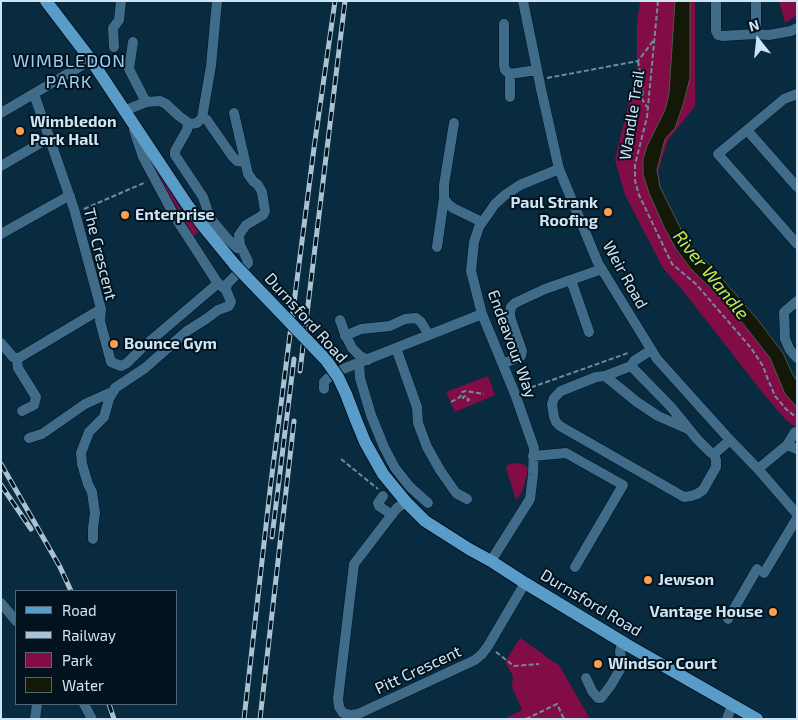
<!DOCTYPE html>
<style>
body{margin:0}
#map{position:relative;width:798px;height:720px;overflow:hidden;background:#082b40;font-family:"Exo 2",sans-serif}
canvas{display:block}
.frame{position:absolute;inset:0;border:2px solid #cee5f6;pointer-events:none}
.legend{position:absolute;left:15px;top:590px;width:162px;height:115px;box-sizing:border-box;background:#02131e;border:1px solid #546774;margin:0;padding:6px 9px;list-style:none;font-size:15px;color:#cee5f6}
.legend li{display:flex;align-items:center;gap:10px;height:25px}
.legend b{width:25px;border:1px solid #546774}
.north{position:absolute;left:733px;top:15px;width:50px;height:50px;-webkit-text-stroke:4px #02131e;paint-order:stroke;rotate:344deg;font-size:14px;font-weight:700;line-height:20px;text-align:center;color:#cee5f6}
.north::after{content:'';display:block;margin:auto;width:18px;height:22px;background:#cee5f6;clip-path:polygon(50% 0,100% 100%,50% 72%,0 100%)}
</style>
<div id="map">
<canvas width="798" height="720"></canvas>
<div class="frame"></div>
<ul class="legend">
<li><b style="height:6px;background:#599cc8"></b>Road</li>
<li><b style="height:6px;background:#a9c3d4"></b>Railway</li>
<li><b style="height:14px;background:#820c45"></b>Park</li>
<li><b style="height:14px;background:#141807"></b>Water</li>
</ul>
<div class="north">N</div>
</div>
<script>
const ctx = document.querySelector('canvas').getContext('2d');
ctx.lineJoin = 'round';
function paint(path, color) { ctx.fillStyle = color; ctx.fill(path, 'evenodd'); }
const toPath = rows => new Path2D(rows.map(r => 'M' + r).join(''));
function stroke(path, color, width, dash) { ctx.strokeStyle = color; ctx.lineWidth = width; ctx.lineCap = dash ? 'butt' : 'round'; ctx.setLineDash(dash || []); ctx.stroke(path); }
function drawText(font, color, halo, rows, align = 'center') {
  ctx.font = font + ' "Exo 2",sans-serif'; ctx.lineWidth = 4; ctx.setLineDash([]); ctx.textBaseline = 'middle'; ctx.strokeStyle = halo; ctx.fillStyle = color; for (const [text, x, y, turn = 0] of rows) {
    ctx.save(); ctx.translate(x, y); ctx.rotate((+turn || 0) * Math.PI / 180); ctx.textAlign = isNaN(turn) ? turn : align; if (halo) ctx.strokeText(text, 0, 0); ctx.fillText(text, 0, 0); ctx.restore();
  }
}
const green = toPath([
 [640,1,695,1,695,106,668,140,658,171,660,187,688,243,712,267,758,320,783,353,792,373,797,381,797,428,787,421,766,397,684,292,663,268,625,195,615,160,637,68,637,23],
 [779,1,797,1,797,15,785,23],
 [149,161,152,162,182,211,199,231,193,237,189,228],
 [488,376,495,395,455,412,446,392],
 [514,463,522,464,529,468,522,492,516,500,506,468,507,465],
 [520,638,546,656,547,658,559,665,590,719,504,719,522,710,512,687,513,676,505,662]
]);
const water = toPath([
 [675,1,690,1,690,78,683,105,675,128,665,139,657,170,660,187,688,243,712,267,758,320,783,353,792,373,797,381,797,407,785,394,770,358,729,306,691,269,676,249,664,227,649,193,643,174,643,159,647,146,665,110,669,94,675,1]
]);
const path = toPath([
 [658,1,647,117,635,165,635,181,639,195,672,264,696,284,751,348,763,366,767,377,775,396,786,409,797,418],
 [638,61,643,88,642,99,647,107],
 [547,78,638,61,653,41],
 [110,125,116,122],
 [84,209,146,182],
 [524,390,628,353],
 [463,399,463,397,466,396,469,400,466,401],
 [451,402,460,397,462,392,466,391,484,394],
 [341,459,378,489],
 [496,652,514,666,539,664],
 [526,719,557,704,564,719]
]);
const minor = toPath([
 [523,1,541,89,559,169,598,263,657,359,730,440,758,469,797,514],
 [716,1,716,31,718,35,722,36,756,34,769,35,791,31,797,28],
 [504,24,504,65,505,70,510,74,537,70],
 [756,34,756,1],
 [133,42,129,69,146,102],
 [114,47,113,28,119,20,121,1],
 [510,74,510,97],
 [124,111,146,102,160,101,166,104,179,116,190,124,197,123,202,118,211,66,217,1],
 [1,113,91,60],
 [202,118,207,120,232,156,237,161,245,162],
 [188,123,187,130,175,151,175,155,203,197,210,218,226,237,237,248,242,249],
 [454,123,444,185,444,198,448,204,453,208,482,222],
 [747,130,784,99,797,94],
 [1,166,49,138],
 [797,187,747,130,718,154,797,244],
 [1,234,65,198,70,196],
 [437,247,444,198],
 [571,280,589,332],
 [226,290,227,284,248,263,248,261,240,245,239,235,246,225,263,215,265,211,262,192,258,185,253,181,248,174,234,113],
 [797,301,784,312,785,339,790,350,797,358],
 [101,309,100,321,111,362,121,366,127,363,142,348,216,285,217,282],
 [340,320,345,334,352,348,360,356,368,360],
 [345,336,361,329,390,326,405,319,416,318,421,322,429,335],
 [1,343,13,357,17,359,101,309,74,209,34,94],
 [396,348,417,407,418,423,427,447,440,470,456,493,467,499],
 [651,350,634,361,631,366,671,407,697,439,710,452,714,454,730,440],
 [17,359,18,368,36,397,34,405,22,411],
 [359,363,360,378,371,415,384,447,395,468,410,487,428,503],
 [503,364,521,356,522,351,511,320,510,314,511,307,515,303,545,289,602,269],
 [605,376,631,366],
 [324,389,324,382,328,378,343,369,482,314],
 [690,430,658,416,637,402,605,376,596,377,561,391,554,398,552,404,554,417,556,422,560,426,684,497,691,496,697,494,703,490,716,467,716,460,714,454],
 [29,438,42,434,85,404,114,391],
 [787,445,795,432],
 [533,456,566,453,623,485,575,567],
 [758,469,787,445,797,449],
 [383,496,378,503,379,506,392,515],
 [406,502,397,508,354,564,338,699,339,707,343,713,351,715,358,714,475,660,482,654,488,646,525,583],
 [93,539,93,528,95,513,92,492,88,484,82,464,81,453,89,432,104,417,109,399,115,388,145,368,187,331,206,319,218,310,229,306,231,302,226,290,217,282,175,217,143,157,134,130],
 [491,561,530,499,533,475,534,448,515,394,482,314,471,271,474,242,479,227,495,204,505,195,520,185,559,169],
 [764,573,797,518],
 [1,603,16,621],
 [728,619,757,569],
 [586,678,592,691,598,698,601,698,611,685,622,666,620,651,623,642],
 [84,704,92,719],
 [35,719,37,704],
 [727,719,732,705]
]);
const major = toPath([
 [46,1,91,60,186,203,203,226,235,265],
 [356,420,365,442,383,474,406,502,425,521,469,549,491,561,525,583,629,646,757,719]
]);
const rail = toPath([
 [300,371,345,1],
 [1,464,60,567,71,591],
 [1,485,31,529],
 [272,537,294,359],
 [109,704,114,719],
 [244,719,271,482,314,148,335,1],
 [260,719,294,421]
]);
const majorBridge = toPath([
 [235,265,326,360,338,377,346,394,356,420]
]);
const markers = [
 [20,131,5,"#fa9f4f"],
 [608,212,5,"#fa9f4f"],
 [125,215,5,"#fa9f4f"],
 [114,344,5,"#fa9f4f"],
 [648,580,5,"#fa9f4f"],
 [773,612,5,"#fa9f4f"],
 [598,664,5,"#fa9f4f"]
];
const streetNames = [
 ["Wandle Trail",632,115,-81],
 ["The Crescent",100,254,76],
 ["Weir Road",625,275,61],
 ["Durnsford Road",306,318,48],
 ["Endeavour Way",512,344,70],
 ["Durnsford Road",591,603,31],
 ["Pitt Crescent",418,670,-25]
];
const poiNames = [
 ["Wimbledon",30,122],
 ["Park Hall",30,140],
 ["Paul Strank",598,203,"right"],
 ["Roofing",598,221,"right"],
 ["Enterprise",135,215],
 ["Bounce Gym",124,344],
 ["Jewson",658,580],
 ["Vantage House",763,612,"right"],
 ["Windsor Court",608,664]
];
const neighbourhoodNames = [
 ["WIMBLEDON",69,61],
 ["PARK",69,82]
];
const waterNames = [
 ["River Wandle",711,275,51]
];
paint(green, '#820c45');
paint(water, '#141807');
stroke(water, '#4c564f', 1);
stroke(minor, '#001321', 11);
stroke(major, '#001321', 14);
stroke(path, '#6f8b9e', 2, [5, 2.5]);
stroke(minor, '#406c89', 10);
stroke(major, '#599cc8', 12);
stroke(rail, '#a9c3d4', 5);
stroke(rail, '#02131e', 3, [9]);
stroke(majorBridge, '#001321', 14, []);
stroke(majorBridge, '#599cc8', 12);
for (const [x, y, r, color] of markers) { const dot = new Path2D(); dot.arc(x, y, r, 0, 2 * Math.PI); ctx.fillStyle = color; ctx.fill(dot); stroke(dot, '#02131e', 2); }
drawText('16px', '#cee5f6', '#02131e', streetNames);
drawText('bold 16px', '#cee5f6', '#02131e', poiNames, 'left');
ctx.letterSpacing = '1px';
drawText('18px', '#9ecdee', '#02131e', neighbourhoodNames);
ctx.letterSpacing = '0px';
drawText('italic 18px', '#ccea45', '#02131e', waterNames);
</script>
